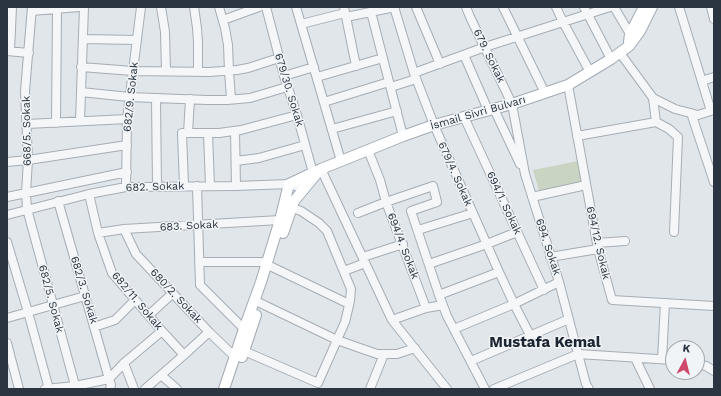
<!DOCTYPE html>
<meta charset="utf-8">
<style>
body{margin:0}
#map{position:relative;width:721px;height:396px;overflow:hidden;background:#e1e6ea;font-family:"Work Sans",sans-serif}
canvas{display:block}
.frame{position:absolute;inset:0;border:8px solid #2a3541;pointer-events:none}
.north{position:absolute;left:665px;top:340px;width:40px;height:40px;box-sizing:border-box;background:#f1f4f7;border:1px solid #a1a8ae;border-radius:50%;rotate:7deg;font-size:11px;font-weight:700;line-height:16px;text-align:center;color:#2a3541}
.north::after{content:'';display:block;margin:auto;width:14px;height:18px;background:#cd4869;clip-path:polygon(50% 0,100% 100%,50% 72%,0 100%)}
</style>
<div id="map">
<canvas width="721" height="396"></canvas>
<div class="frame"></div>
<div class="north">K</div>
</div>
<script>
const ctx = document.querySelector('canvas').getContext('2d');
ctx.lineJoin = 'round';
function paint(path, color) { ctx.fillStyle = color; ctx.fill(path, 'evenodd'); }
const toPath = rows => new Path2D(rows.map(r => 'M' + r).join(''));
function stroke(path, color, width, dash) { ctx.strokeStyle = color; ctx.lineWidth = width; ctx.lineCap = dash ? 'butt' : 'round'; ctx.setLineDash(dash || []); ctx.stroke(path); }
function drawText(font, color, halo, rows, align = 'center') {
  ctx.font = font + ' "Work Sans",sans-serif'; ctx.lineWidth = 3; ctx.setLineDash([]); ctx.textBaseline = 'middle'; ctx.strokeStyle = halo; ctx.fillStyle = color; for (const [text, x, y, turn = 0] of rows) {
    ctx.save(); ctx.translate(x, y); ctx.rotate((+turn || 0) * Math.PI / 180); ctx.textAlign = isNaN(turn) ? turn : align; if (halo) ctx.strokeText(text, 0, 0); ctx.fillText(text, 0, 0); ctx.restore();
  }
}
const green = toPath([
 [578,161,582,185,540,194,533,170]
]);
const minor = toPath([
 [32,7,25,91,28,160,26,193,27,209,76,389],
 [161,7,165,32,166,71],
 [194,7,197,28,198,43,198,72],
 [219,7,225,28,228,45,229,71,231,99],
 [266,7,284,76,297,115,313,173],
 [296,7,341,161],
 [344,7,356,66],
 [394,7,414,73,434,125,499,272,514,304,530,335],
 [416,7,440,64],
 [466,7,470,17,512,104,525,174,559,282,578,354,586,384,589,389],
 [503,7,545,93],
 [556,7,563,22,590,72],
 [584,7,611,59],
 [614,7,630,34],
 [679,7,711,111],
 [711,7,714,19],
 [32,11,79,7],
 [371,12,403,136],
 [346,17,395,7],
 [223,20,259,7],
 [301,24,345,13],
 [83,39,137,40],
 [7,51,29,53],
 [10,51,12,7],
 [620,53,653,98,675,109,698,115,714,110],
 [464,55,488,110],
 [81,67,133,71,209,72,237,70,248,68,279,58],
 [414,73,485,47,610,7],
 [284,76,314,67],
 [317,77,383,58],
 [702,81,714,77],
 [568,85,598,249,612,300,714,306],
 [391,87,416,79],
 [81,92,129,97,207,100,227,100,250,98,287,87],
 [156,98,157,186],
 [653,98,656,122,669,129,678,137,674,232],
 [324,102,389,82],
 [494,109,520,164],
 [691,113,714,182],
 [464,117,544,290],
 [80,121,84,7],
 [56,123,57,9],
 [27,124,127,119],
 [332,129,397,111],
 [235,131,236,186],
 [188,133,190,99],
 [208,133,210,186],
 [577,136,656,122],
 [368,150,380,180,386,202,426,308,392,320],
 [236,161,259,158,305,145],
 [7,162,28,160,127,145],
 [321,169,392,320,447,389],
 [184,186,182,133,219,133,241,130,297,115],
 [197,186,200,285,244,329],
 [126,187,127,119,141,7],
 [89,194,98,233,112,273,161,330,184,355],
 [7,197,127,172],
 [532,197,586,185],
 [58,201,109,379,111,385,110,389],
 [358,213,386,202,433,186,437,202,411,211,439,295,447,316,485,389],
 [7,215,89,194,126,187,236,186,289,184,305,189],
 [124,229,136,254,209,332,235,357],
 [418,230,473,213],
 [98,233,124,229,280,220],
 [7,242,28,312,49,389],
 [597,243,625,241],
 [363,257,403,244],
 [550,257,598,249],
 [199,262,267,262],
 [429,264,487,244,517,232],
 [272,267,349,304],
 [344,271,365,263],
 [439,295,499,272],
 [260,303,337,340,377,354,397,354,415,348],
 [426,308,443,305],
 [149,315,173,293],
 [7,318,85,296],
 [94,327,115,320,135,300],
 [454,329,514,304,559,282],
 [7,343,19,389],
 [244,351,318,383,345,322,350,301,351,289,327,231,319,223,301,211,292,208],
 [635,358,650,389],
 [662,359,665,303],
 [471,361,569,319],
 [124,363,134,389],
 [697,364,706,366,714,371],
 [161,375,177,389],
 [45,389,75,386,109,379,124,363,162,331],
 [145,389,184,355,209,332],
 [370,389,384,354],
 [494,389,578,354,673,360]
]);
const major = toPath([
 [629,42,630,34,644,7],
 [283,233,294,201,318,172],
 [242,357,256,315],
 [224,389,244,329,261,282,280,220,289,184,321,169,341,161,403,136,434,125,512,104,568,85,611,59,629,46,640,31,652,7]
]);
const streetNames = [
 ["679. Sokak",489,56,64],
 ["679/30. Sokak",289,90,73],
 ["682/9. Sokak",131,97,-84],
 ["İsmail Sivri Bulvarı",478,113,-16],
 ["668/5. Sokak",27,131,-91],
 ["679/4. Sokak",455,174,66],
 ["682. Sokak",155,187,-2],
 ["694/1. Sokak",504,203,65],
 ["683. Sokak",189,226,-3],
 ["694/12. Sokak",598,243,77],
 ["694/4. Sokak",403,246,69],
 ["694. Sokak",548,247,72],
 ["682/3. Sokak",84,290,73],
 ["680/2. Sokak",176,296,47],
 ["682/5. Sokak",51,299,75],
 ["682/11. Sokak",137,301,50]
];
const districtNames = [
 ["Mustafa Kemal",545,343]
];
paint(green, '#c9d4c3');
stroke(minor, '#a6adb4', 10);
stroke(major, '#a1abb5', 12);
stroke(minor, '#f4f6f8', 8);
stroke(major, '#fff', 10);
drawText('11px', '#2a3541', '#f1f4f7', streetNames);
drawText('bold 15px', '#1c2632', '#f1f4f7', districtNames);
</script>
